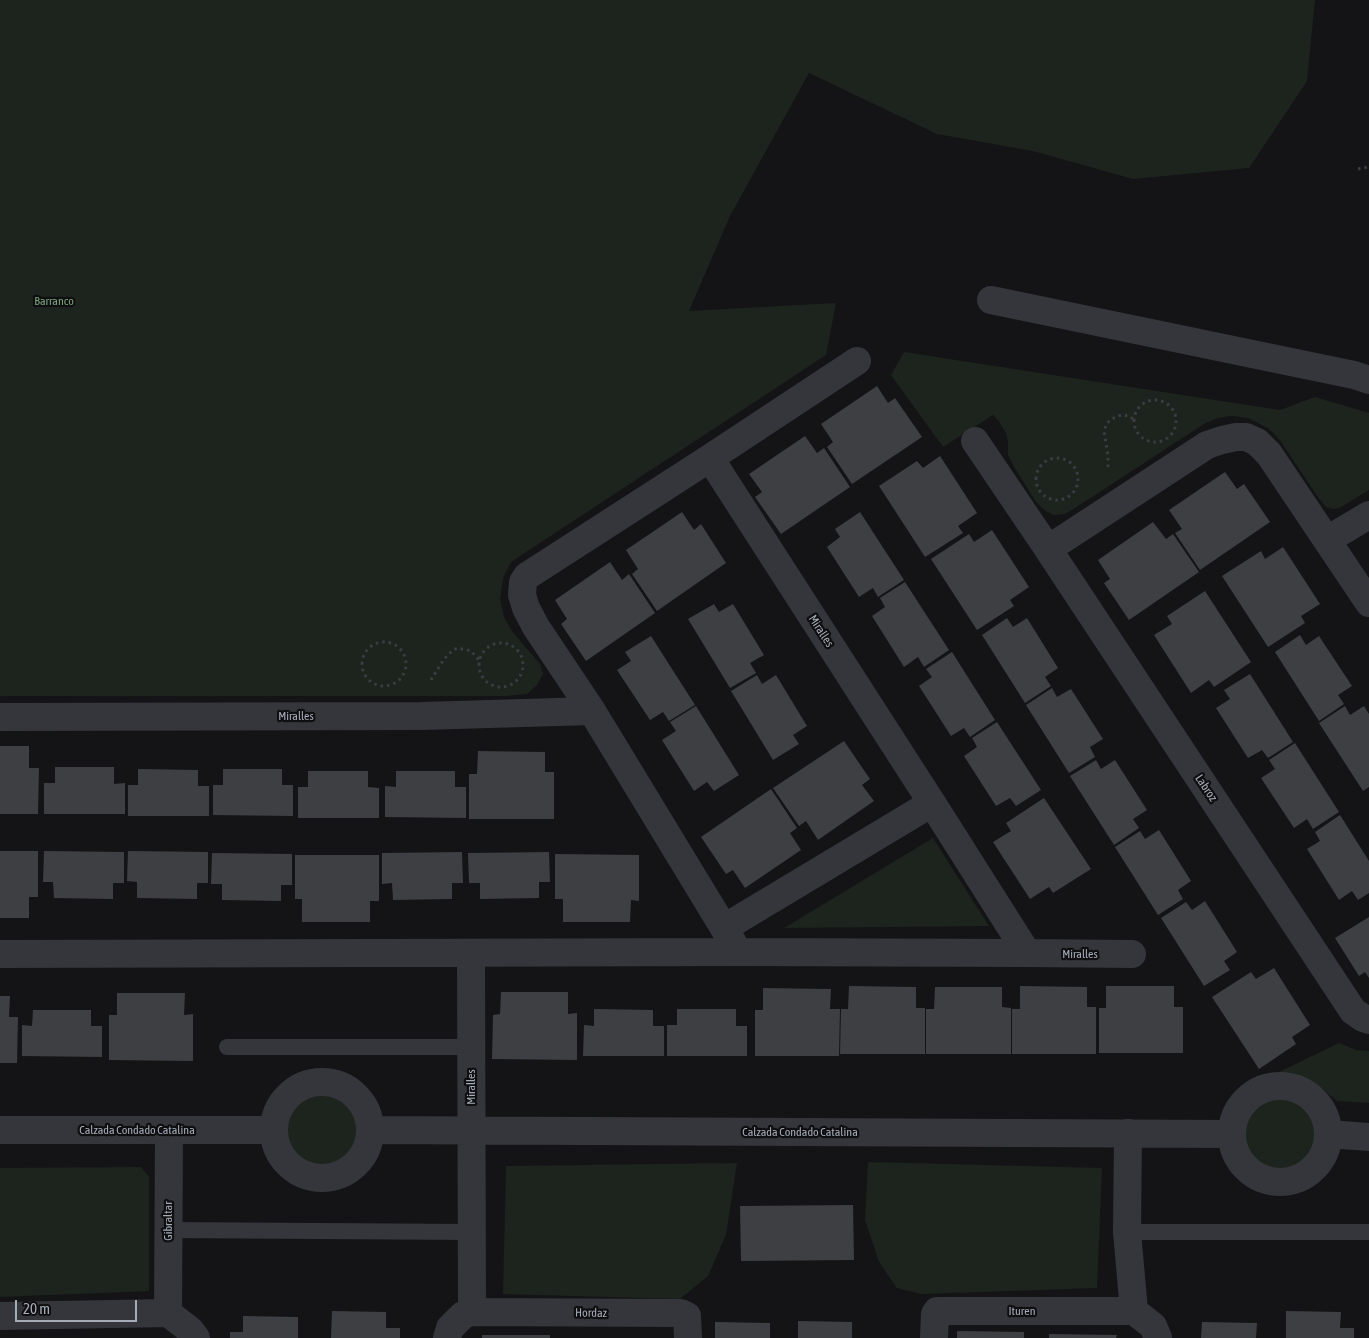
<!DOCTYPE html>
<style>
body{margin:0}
#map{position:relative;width:1369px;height:1338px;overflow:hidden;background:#141416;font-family:"Asap Condensed",sans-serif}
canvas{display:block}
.scale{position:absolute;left:15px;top:1300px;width:122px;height:22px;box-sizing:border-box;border:2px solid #a5abb7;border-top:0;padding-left:6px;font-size:15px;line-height:18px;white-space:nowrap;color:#a5abb7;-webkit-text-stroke:4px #0f0f11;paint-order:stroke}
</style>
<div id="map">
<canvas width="1369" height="1338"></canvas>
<div class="scale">20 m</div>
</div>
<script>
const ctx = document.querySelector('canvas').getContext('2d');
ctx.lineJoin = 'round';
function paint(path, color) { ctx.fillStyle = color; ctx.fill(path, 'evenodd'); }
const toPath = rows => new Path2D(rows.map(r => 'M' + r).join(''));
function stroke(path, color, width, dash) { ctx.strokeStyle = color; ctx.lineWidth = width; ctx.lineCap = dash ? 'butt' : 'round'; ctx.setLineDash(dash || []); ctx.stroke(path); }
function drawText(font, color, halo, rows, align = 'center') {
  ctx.font = font + ' "Asap Condensed",sans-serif'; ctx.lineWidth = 4.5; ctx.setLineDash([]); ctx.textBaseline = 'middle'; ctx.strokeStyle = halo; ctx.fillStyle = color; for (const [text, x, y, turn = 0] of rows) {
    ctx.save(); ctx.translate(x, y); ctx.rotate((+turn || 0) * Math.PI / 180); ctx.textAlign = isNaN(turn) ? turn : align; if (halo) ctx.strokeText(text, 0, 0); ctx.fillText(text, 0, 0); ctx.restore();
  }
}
const green = toPath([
 [0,0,1315,0,1307,81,1249,168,1133,179,1033,151,937,134,809,73,730,216,689,311,836,303,826,355,511,562,503,578,500,599,504,617,511,630,540,664,543,674,537,685,527,694,505,696,0,696],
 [904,352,1280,410,1315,397,1369,413,1369,490,1341,507,1334,509,1326,507,1320,500,1279,439,1268,428,1248,418,1232,416,1218,418,1204,424,1072,510,1064,514,1054,515,1046,511,1036,502,1016,470,1008,455,1008,441,1006,433,998,420,993,415,943,447,891,375],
 [933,838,989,926,784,928],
 [1339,1043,1356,1050,1369,1051,1369,1103,1337,1101,1320,1087,1299,1076,1279,1072],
 '285 1130a37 37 0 1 1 74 0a37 37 0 1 1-74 0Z',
 '1242 1134a37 37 0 1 1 74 0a37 37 0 1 1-74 0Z',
 [868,1162,1102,1168,1097,1288,921,1294,897,1288,879,1262,865,1220],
 [737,1163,726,1235,708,1276,680,1299,503,1294,506,1166],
 [141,1167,149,1177,149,1291,0,1297,0,1168]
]);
const building = toPath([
 [877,386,888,403,895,398,922,437,852,484,827,447,833,442,821,424],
 [805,436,817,453,824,448,850,487,781,534,755,497,762,492,749,474],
 [940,456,977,513,958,526,963,533,925,557,879,486,917,461,923,468],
 [1225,472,1237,489,1244,484,1270,522,1200,570,1175,533,1182,529,1169,510],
 [682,512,694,530,701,524,726,563,657,611,632,574,638,569,626,550],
 [860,512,904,580,878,597,873,588,859,597,827,547,840,537,835,529],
 [1153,522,1166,539,1173,534,1199,572,1129,620,1104,583,1110,579,1098,560],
 [992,530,1029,587,1010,600,1014,606,977,630,931,559,969,534,974,542],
 [1283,547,1320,604,1301,616,1305,623,1268,647,1222,576,1261,551,1265,559],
 [610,562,622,580,629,574,655,613,586,661,561,624,567,619,555,600],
 [905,582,949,650,924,667,918,657,904,667,872,616,885,607,880,598],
 [1205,591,1251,662,1214,687,1209,680,1191,693,1154,635,1172,624,1167,616],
 [714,604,719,612,733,604,764,655,750,663,756,673,730,688,688,619],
 [1007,618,1013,627,1027,618,1058,668,1045,677,1051,686,1025,703,982,635],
 [1300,635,1306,645,1319,636,1352,686,1338,695,1344,704,1319,721,1275,652],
 [651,636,695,705,669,721,663,712,650,720,617,670,631,661,625,652],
 [952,652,995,720,970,737,964,728,951,736,919,686,932,677,926,669],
 [1250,674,1293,742,1268,758,1262,750,1248,758,1216,708,1230,699,1224,690],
 [757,675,762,684,776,675,807,726,793,735,799,744,773,760,731,691],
 [1052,688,1057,697,1071,689,1103,739,1090,747,1095,757,1069,773,1026,705],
 [696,706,739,775,714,791,707,782,694,791,662,740,676,731,670,722],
 [1345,706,1350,715,1364,706,1369,714,1369,787,1363,791,1319,723],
 [997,722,1041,790,1016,806,1010,798,996,806,964,756,977,747,972,738],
 [844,741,870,779,862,785,874,801,818,840,806,821,799,826,773,788],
 [1295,743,1339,812,1313,829,1307,819,1294,828,1261,778,1275,769,1269,760],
 [0,746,29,746,29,768,39,768,38,814,0,814],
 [478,751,545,752,545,772,554,772,554,819,469,819,469,774,477,774],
 [1096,760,1101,769,1115,760,1147,810,1133,819,1139,828,1114,845,1070,776],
 [55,767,114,767,114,784,125,783,125,814,44,814,44,783,55,783],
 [138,769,198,770,198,786,209,786,209,816,128,816,128,785,138,785],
 [223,769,282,769,282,785,293,785,293,816,213,815,213,785,223,785],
 [308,771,368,771,368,787,379,788,379,818,298,818,298,787,308,787],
 [396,771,455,771,455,787,466,787,466,818,385,817,385,786,396,787],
 [771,789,797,828,790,833,801,850,745,888,733,870,726,874,701,837],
 [1044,798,1091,869,1053,893,1049,887,1030,899,993,842,1011,831,1006,823],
 [1340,815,1369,861,1369,893,1358,900,1352,891,1339,900,1307,849,1320,841,1315,832],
 [1159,830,1191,881,1178,890,1183,899,1158,915,1115,847,1140,831,1145,839],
 [0,851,38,851,38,897,29,897,29,918,0,918],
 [44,851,124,852,124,883,113,883,113,899,54,898,53,882,43,882],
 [128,851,208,852,208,883,197,883,197,899,137,898,137,882,127,881],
 [462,852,463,883,452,883,452,899,393,900,392,883,382,884,382,853],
 [549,852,550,882,539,882,539,898,480,899,480,883,469,883,468,853],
 [212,853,292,854,292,885,281,885,281,901,222,900,222,884,211,884],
 [555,854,639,855,639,901,631,900,630,922,563,922,563,899,555,899],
 [295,855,379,855,379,901,370,901,370,922,302,922,302,899,295,899],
 [1205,901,1237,952,1224,961,1230,970,1204,986,1161,918,1186,902,1192,910],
 [1369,917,1369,978,1365,972,1359,976,1335,938],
 [1274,968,1310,1025,1292,1037,1296,1044,1259,1069,1212,997,1251,972,1256,979],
 [849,986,916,987,916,1008,925,1008,925,1054,840,1054,841,1009,848,1009],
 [1020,986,1087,987,1087,1007,1096,1007,1096,1054,1012,1054,1012,1009,1020,1009],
 [1106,986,1174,986,1174,1007,1183,1007,1183,1053,1099,1053,1099,1008,1106,1008],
 [935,987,1002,987,1002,1007,1011,1008,1011,1054,926,1054,926,1009,934,1009],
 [763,988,831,989,830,1009,840,1009,839,1056,755,1056,755,1010,763,1010],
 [501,992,568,992,568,1014,577,1013,577,1060,492,1059,493,1015,500,1014],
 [117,993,185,993,184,1015,193,1014,193,1061,109,1060,109,1015,117,1015],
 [0,996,10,996,9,1017,18,1017,17,1063,0,1063],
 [594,1009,653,1010,653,1026,664,1026,664,1056,583,1056,584,1025,594,1026],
 [677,1009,736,1009,736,1026,747,1026,747,1056,667,1056,667,1025,677,1025],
 [33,1010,91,1010,91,1026,102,1026,102,1057,22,1056,22,1025,32,1026],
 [853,1205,854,1260,741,1261,740,1206],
 [332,1311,386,1312,386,1328,400,1328,400,1338,331,1338],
 [1286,1311,1341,1312,1340,1328,1354,1328,1354,1338,1286,1338],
 [243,1316,298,1317,298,1338,230,1338,230,1332,243,1332],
 [798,1321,852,1322,852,1338,798,1338],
 [715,1322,770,1323,770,1338,715,1338],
 [1202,1322,1257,1323,1256,1338,1201,1338],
 [957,1331,1024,1332,1024,1338,957,1338],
 [1049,1334,1117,1335,1116,1338,1049,1338],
 [482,1335,550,1335,550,1338,482,1338]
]);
const path = toPath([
 [1358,169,1369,167],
 '1134 421a21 21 0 1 1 42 0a21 21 0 1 1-42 0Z',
 '1036 479a21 21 0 1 1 42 0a21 21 0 1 1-42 0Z',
 [1108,467,1108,456,1104,431,1107,423,1112,419,1121,415,1129,416,1133,419],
 '362 664a22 22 0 1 1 44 0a22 22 0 1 1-44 0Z',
 '479 665a22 22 0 1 1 44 0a22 22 0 1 1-44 0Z',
 [431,680,444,659,453,650,458,648,471,651,479,660]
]);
const service = toPath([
 [227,1047,471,1047],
 [168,1230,471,1232],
 [1127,1232,1369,1232]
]);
const minor = toPath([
 [991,300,1354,375,1369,380],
 [975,441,1048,549],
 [710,458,857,361],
 [1327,540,1369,515],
 [1369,603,1269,454,1257,442,1246,437,1236,437,1222,440,1207,445,1048,549,1353,1011,1363,1018,1369,1020],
 [592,711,536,627,526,608,522,595,523,582,527,576,710,458,932,803],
 [0,717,421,716,592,711,733,943],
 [471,953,472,1312],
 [1027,953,1132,954],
 [0,954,739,952,1027,953,932,803,724,928],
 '274 1130a48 48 0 1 1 96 0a48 48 0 1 1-96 0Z',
 '1232 1134a48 48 0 1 1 96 0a48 48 0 1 1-96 0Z',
 [0,1130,274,1130],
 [370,1130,1231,1134],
 [1128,1133,1127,1232,1134,1311],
 [1328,1134,1369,1137],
 [168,1313,169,1130],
 [0,1316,168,1313,190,1330,196,1338],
 [447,1338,450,1328,463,1315,472,1312,681,1313,687,1316,688,1338],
 [934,1338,935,1314,937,1311,1134,1311,1153,1326,1158,1338]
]);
const parkNames = [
 ["Barranco",54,301]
];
const streetNames = [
 ["Miralles",821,631,57],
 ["Miralles",296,716],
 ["Labroz",1206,788,56],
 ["Miralles",1080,954],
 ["Miralles",471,1087,-90],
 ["Calzada Condado Catalina",137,1130],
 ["Calzada Condado Catalina",800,1132],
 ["Gibraltar",168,1221,-90],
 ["Ituren",1022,1311],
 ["Hordaz",591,1313,1]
];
paint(green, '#1c241d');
paint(building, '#3e3f43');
stroke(path, '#3b3d42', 3, [2.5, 4]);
stroke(service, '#35363b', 16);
stroke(minor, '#35363b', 28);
drawText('12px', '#7ba37c', '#0f0f11', parkNames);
drawText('12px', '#a5abb7', '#0f0f11', streetNames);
</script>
